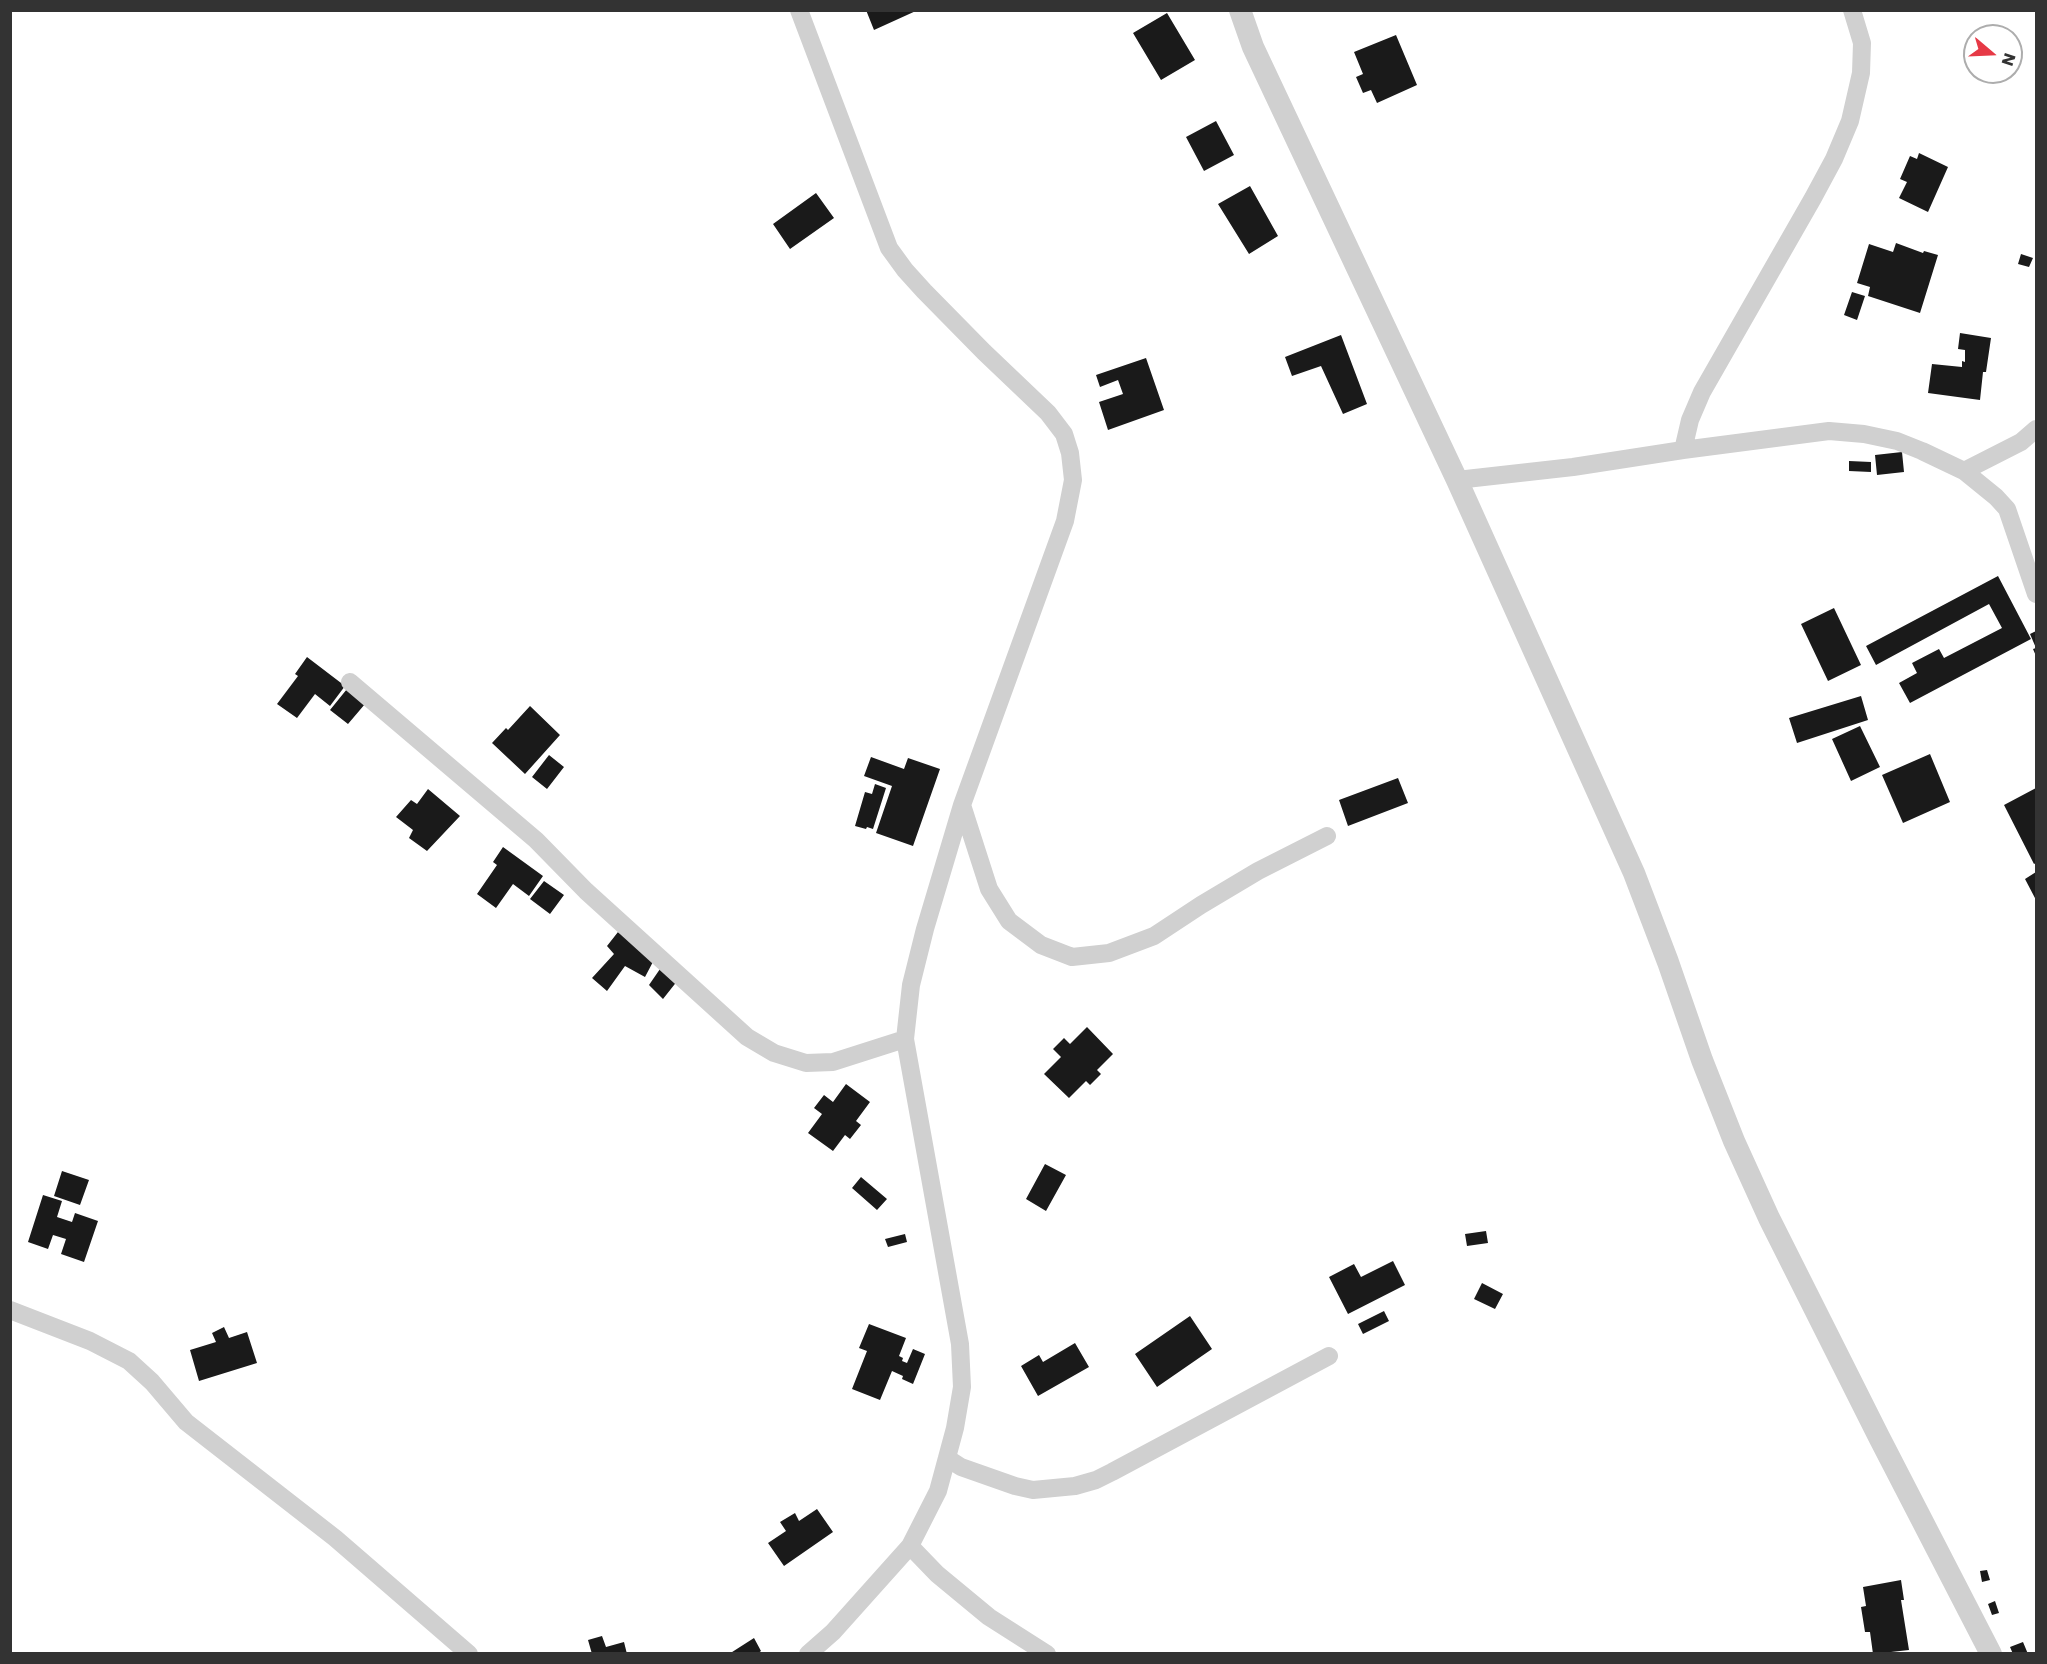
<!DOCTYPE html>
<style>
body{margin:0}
#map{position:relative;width:2047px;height:1664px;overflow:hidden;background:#fff;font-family:Poppins,sans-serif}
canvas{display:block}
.frame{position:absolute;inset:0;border:12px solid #333;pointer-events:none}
.north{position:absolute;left:1963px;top:24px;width:60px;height:60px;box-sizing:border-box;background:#fff;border:2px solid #adadad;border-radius:50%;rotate:109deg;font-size:16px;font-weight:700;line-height:24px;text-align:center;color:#333}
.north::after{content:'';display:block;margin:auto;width:21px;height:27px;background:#e63946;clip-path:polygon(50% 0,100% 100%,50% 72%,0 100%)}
</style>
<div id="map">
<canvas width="2047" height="1664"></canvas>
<div class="frame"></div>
<div class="north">N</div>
</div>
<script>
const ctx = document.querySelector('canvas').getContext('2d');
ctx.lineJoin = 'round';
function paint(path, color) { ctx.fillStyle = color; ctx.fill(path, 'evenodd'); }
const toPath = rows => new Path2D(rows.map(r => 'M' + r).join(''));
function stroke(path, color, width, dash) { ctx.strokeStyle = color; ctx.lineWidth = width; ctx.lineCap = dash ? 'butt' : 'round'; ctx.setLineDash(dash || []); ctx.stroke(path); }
const building = toPath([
 [866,10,918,10,874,30],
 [1167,13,1195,60,1161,80,1133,33],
 [1396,35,1417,85,1377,103,1371,90,1363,93,1356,77,1363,74,1354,52],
 [1216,121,1234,155,1204,171,1186,137],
 [1919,153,1948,167,1928,212,1899,198,1907,182,1900,179,1910,156,1917,159],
 [1250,186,1278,236,1249,254,1218,204],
 [816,193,834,218,790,249,773,224],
 [1896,243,1923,253,1924,251,1938,255,1920,313,1868,296,1870,287,1857,283,1869,244,1893,252],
 [2021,254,2033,258,2029,267,2018,264],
 [1852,292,1865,296,1857,320,1844,315],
 [1960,333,1991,338,1986,372,1983,372,1980,400,1928,393,1932,364,1962,367,1962,361,1965,362,1965,350,1958,349],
 [1341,335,1367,404,1343,414,1321,366,1292,376,1285,357],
 [1146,358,1164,410,1108,430,1099,402,1123,394,1118,380,1100,387,1096,375],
 [1902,452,1904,472,1877,475,1875,455],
 [1849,461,1871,462,1871,472,1849,471],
 [1998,576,2031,639,1910,703,1899,683,1917,673,1912,663,1939,649,1944,658,2002,628,1989,604,1876,665,1866,646],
 [1834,608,1861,665,1828,681,1801,624],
 [2036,631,2036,656,2033,649,2036,648,2030,634],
 [307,657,345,686,330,706,315,694,297,718,277,704,298,676,295,674],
 [347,689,365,704,348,724,330,710],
 [1861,696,1868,720,1797,743,1789,718],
 [530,706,560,735,525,774,492,743,506,728,508,730],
 [1860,726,1880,767,1851,781,1832,739],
 [1930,754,1950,802,1903,823,1882,775],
 [549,755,564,767,547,789,532,777],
 [871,757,904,769,908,758,940,769,913,846,876,833,892,786,864,776],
 [1398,778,1408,803,1348,826,1339,800],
 [875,784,886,788,873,829,867,827,866,829,855,826,865,792,872,794],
 [2036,788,2036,863,2034,864,2004,805],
 [428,789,460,816,427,851,409,838,413,830,396,817,411,800,417,804],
 [503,847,543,876,529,896,513,884,496,908,477,894,497,865,493,862],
 [2036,872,2036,900,2025,879],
 [544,881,564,895,550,914,530,899],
 [618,932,655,958,645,977,625,966,607,991,592,978,614,954,607,946],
 [660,969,678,980,663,999,649,985],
 [1087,1027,1113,1054,1097,1070,1101,1074,1090,1085,1086,1081,1069,1098,1044,1074,1061,1057,1053,1049,1064,1038,1070,1044],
 [846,1084,870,1102,856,1121,861,1125,850,1139,845,1135,833,1151,808,1133,822,1114,814,1108,824,1095,833,1102],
 [1045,1164,1066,1175,1046,1211,1026,1199],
 [62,1171,89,1180,80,1205,54,1196],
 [861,1177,887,1199,877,1210,852,1188],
 [43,1195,62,1201,57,1217,72,1222,75,1213,98,1221,84,1262,61,1254,66,1239,53,1235,48,1249,28,1242],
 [1486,1231,1488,1243,1467,1246,1465,1234],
 [905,1234,907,1242,888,1247,885,1239],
 [1393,1261,1405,1285,1348,1314,1329,1277,1354,1264,1361,1277],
 [1482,1283,1503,1294,1495,1309,1474,1299],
 [1384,1311,1389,1321,1363,1334,1358,1324],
 [1190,1316,1212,1349,1157,1387,1135,1354],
 [869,1324,906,1338,899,1356,903,1358,902,1361,907,1363,913,1349,925,1354,913,1384,902,1379,903,1376,892,1371,880,1400,852,1389,867,1351,859,1348],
 [224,1327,229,1338,247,1332,257,1363,199,1381,190,1350,216,1342,212,1333],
 [1075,1343,1089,1367,1038,1396,1021,1366,1039,1355,1043,1362],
 [817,1509,833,1532,784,1566,768,1543,786,1531,780,1522,795,1513,799,1521],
 [1987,1570,1990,1580,1982,1582,1980,1571],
 [1901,1580,1904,1600,1901,1600,1909,1650,1873,1654,1870,1632,1865,1632,1861,1607,1866,1606,1863,1587],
 [1995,1601,1999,1613,1992,1615,1988,1604],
 [602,1636,606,1647,624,1642,627,1654,592,1654,588,1640],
 [754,1638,761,1651,757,1654,729,1654],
 [2023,1642,2028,1654,2013,1654,2010,1647]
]);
const minor = toPath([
 [799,10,889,248,905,270,924,291,984,352,1048,413,1064,434,1070,453,1073,480,1065,521,962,805,925,929,911,985,905,1039,960,1344,962,1387,955,1428,938,1491,910,1546,833,1632,808,1654],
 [1683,450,1690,420,1702,392,1813,198,1834,159,1850,121,1861,73,1862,43,1852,10],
 [1964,471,2021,442,2036,429],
 [1457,480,1573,467,1683,450,1829,431,1864,434,1897,441,1922,451,1964,471,1996,497,2007,509,2036,594],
 [350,682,536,840,586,891,747,1037,774,1053,806,1063,833,1062,905,1039],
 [962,805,989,889,1009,921,1041,945,1072,957,1109,953,1154,936,1201,905,1258,871,1327,836],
 [10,1310,90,1341,129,1361,152,1382,186,1422,335,1538,469,1654],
 [947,1458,961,1467,1015,1486,1033,1490,1075,1486,1096,1480,1112,1472,1329,1356],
 [910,1546,937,1574,989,1617,1047,1654]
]);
const tertiary = toPath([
 [1240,10,1253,47,1457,480,1634,873,1668,962,1702,1060,1734,1141,1769,1218,1879,1437,1991,1654]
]);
paint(building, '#1a1a1a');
stroke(minor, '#d0d0d0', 18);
stroke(tertiary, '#d0d0d0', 22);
</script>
